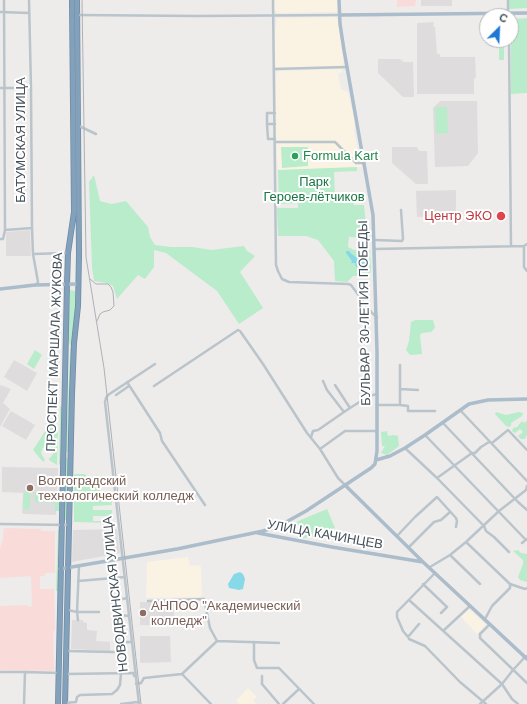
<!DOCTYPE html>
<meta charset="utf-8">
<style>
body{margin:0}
#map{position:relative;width:527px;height:704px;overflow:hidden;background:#eeebeb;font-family:Arial,sans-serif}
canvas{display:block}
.north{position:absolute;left:479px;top:8px;width:40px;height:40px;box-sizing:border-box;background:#fff;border:1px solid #b4b9bc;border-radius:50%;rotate:24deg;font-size:11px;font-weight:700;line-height:16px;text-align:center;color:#445058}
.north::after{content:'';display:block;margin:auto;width:14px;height:18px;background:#1e78d5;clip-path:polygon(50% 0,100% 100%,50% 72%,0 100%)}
</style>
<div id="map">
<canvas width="527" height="704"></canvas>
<div class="north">С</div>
</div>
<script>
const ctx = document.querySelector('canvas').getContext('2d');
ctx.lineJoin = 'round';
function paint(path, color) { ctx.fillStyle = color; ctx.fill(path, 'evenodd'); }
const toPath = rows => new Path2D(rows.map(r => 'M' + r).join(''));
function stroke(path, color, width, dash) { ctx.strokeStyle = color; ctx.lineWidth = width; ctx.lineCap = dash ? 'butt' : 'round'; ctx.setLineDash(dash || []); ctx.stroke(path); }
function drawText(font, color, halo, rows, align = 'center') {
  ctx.font = font + ' Arial,sans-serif'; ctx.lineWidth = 4; ctx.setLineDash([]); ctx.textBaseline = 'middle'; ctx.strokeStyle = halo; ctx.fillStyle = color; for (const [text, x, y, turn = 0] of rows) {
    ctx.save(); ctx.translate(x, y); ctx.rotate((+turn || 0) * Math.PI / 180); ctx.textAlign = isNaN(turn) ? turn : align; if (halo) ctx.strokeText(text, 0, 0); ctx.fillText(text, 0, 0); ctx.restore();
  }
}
const commercial = toPath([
 [274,0,337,0,338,11,335,12,278,13,274,10],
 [335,17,338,20,344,66,277,68,275,67,275,31,277,18],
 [341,69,343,71,338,74,341,89,348,92,355,123,354,132,362,167,278,170,276,139,276,73,279,71],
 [188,557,190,566,199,565,201,567,202,594,201,597,146,598,147,562],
 [469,609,486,625,477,634,461,617],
 [248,688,257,697,253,700,256,704,239,704,236,701]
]);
const education = toPath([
 [421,0,452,0,452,6,421,6],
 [434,22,433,26,435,27,437,54,440,54,440,57,475,57,476,77,474,79,474,94,417,94,417,23],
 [378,59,400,59,404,62,413,62,414,97,403,97,378,73],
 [440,101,477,101,478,153,468,166,435,167,433,108],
 [392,147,417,147,419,151,427,151,428,184,416,184,392,163],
 [456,190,456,216,417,217,416,191],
 [30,230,31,256,6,256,6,232],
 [14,360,37,373,27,391,4,377],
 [0,385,11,389,3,403,10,409,0,427],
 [11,411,35,425,26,440,2,426],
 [2,467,58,468,56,515,25,514,22,513,23,493,2,492],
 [117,529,120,553,72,562,73,530],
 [140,602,174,602,174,626,140,625],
 [72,620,83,620,83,622,87,623,87,630,97,631,96,641,110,642,110,651,71,649],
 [140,636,170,636,171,662,140,663]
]);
const medical = toPath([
 [397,0,416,0,415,6,397,7],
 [4,528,41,529,41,531,55,531,55,573,45,573,45,576,40,576,40,589,54,589,55,630,53,632,54,671,0,670,0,606,28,605,28,607,32,606,31,576,0,578,0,549,3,538]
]);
const green = toPath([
 [509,0,527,0,527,8,509,9],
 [527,18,527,93,511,94,511,21,514,19],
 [499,40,504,40,504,60,499,60],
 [435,107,447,107,448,133,436,134],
 [281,147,308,147,308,166,282,168],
 [357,167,357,171,334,172,335,200,352,200,354,205,364,205,367,236,365,238,350,237,349,236,348,247,354,250,370,250,371,269,370,273,368,275,353,276,347,282,335,281,334,261,318,240,306,236,278,236,277,208,298,208,298,203,279,204,278,170],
 [94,175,100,201,112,204,126,201,148,227,150,237,155,245,171,247,193,247,211,250,244,246,247,251,255,256,240,272,263,308,239,324,217,291,166,253,154,250,154,267,145,279,138,275,117,299,113,286,106,283,94,281,92,267,89,182],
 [70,290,75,291,76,304,72,346,70,345,68,340],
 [415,320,433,320,434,323,435,328,431,332,422,333,420,335,422,354,410,355,406,350,409,341,411,322],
 [70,348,71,349,69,452,66,451],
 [35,350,42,355,34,369,27,364],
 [60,406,62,407,61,464,59,465],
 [496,412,506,415,519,412,523,413,522,416,511,423,511,426,509,427,506,426,495,414],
 [527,420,527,435,525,439,521,439,518,436,523,432,520,429,515,433,512,431,513,428,517,427,522,421,525,423],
 [51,422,53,423,55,428,50,432,46,441,50,443,54,436,52,433,57,426,58,433,57,465,49,460,49,458,51,457,54,452,43,447,41,453,45,460,43,462,33,450],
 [387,431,388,436,394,435,398,436,399,446,387,455,381,453,385,446,382,446,381,432],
 [66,458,70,458,67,520,63,520],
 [74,474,85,474,88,478,93,477,97,475,101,497,111,497,112,505,93,506,93,510,112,510,112,516,93,516,93,521,113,521,112,523,74,522],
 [24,492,30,492,30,508,28,510,24,509,23,506],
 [35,492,39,493,39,494,57,495,60,497,60,511,55,511,55,503,35,502],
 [327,509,335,528,313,537,305,538,303,538,296,522],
 [58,530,59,530,58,591,56,591],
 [518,550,521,553,527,554,527,582,520,580,518,577,523,564,523,560,513,551]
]);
const water = toPath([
 [346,251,349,251,353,255,358,258,361,255,366,254,364,258,366,261,367,272,362,270,361,267,356,267,355,263,351,263,352,261,346,253],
 [240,572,243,574,245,579,243,589,239,590,229,588,228,584,234,574]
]);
const minor = toPath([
 [29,0,31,88,32,228,33,254,38,282,37,284,36,285],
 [273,0,276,265,278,271,282,279,289,282,348,284,351,285,372,313,377,317],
 [508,0,508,16],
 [0,12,29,13],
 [77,15,198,16,340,15],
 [509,40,511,246],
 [274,69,347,67],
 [0,88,31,88],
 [267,124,267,113,275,113],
 [275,124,267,124,268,139,275,139],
 [79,126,96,134],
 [275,142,335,142,356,163,364,163],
 [5,230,32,228],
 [0,239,3,239,5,230,4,0],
 [375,240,402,241,403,239,401,210],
 [524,246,524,267,527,271],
 [375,249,524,246,527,244],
 [33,254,67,253],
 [127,382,160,433,162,441,205,505],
 [335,385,350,408,369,396,377,394],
 [154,386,238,330,240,331,263,364,307,433,320,449,338,478,345,485],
 [400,389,418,390],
 [116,395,129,386],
 [377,405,400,405,400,365],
 [400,405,408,406,408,411,435,411],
 [460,410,527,481],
 [344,412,350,408],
 [443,423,518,502,527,510],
 [425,435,526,540],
 [311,437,313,431,318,430,344,412,327,390,323,381],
 [405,448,437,478,484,526,486,531,494,537,509,552],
 [320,449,345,431,377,431],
 [437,478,472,453,475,453,481,447,489,442,492,443,508,430,527,450],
 [0,524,69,525],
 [397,536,415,517,437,497,456,518,457,521,456,527],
 [466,542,510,584,525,589,527,588],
 [522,543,527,539],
 [409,547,434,522,441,520,450,512],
 [450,555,480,584],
 [430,567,450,555,466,542,499,511,526,490,527,486],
 [78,581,125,577],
 [423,584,447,607,441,613],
 [118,600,127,598],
 [409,600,502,684,512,699,518,704],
 [148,601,204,599,210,628,217,641],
 [68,610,77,612,99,612],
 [129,616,120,615,118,642,132,642],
 [485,619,492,606,510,588,510,584],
 [78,620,77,612,79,566],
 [419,624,408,637,403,631,397,617,397,612,435,573],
 [490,624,480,634,480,638,527,683],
 [443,631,470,606],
 [409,639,425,646,460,682,486,704],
 [254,642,254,660,257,668,279,668,314,704],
 [67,651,114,652],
 [0,672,25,672,59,673],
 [66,674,134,673,134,676],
 [182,674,217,641,279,643],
 [262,676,262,684,279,704],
 [136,684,141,683,144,678,182,674,211,704],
 [65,703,76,702,77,697,80,695,112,694,117,690,120,685,121,673],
 [24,704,25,672],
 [121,704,138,702],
 [139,704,105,402,106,398,108,395,155,364],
 [283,704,299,689],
 [480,704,502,684,513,670,525,657,527,656]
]);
const major = toPath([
 [340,15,527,13],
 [0,289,35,285,78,284],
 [376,460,390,456,405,448,425,435,469,404,488,400,527,399],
 [345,485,423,562,527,659],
 [258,533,332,547,423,562],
 [60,569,177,549,263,531,279,526,306,511,371,468,375,464,377,451,377,352,373,215,344,50,340,24,339,0]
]);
const highway = toPath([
 [58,704,67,284,68,253,74,212,72,0],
 [65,704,72,394,74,343,78,306,79,255,77,0]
]);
const tram = toPath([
 [82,0,86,257,104,368,141,704],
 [90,279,96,284,108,284,111,287,113,292,114,306,110,310,103,312,100,314,97,321]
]);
const markers = [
 [295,156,4,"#2e9e5b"],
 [501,216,5,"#e0444e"],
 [30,488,4,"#8d6e63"],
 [143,613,4,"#8d6e63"]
];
const streetNames = [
 ["БАТУМСКАЯ УЛИЦА",21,140,-90],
 ["БУЛЬВАР 30-ЛЕТИЯ ПОБЕДЫ",365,313,-91],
 ["ПРОСПЕКТ МАРШАЛА ЖУКОВА",55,352,-88],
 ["УЛИЦА КАЧИНЦЕВ",325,535,10],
 ["НОВОДВИНСКАЯ УЛИЦА",116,594,-96]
];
const leisureNames = [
 ["Formula Kart",303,156]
];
const parkNames = [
 ["Парк",314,182],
 ["Героев-лётчиков",314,197]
];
const healthNames = [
 ["Центр ЭКО",492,216]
];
const educationNames = [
 ["Волгоградский",38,481],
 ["технологический колледж",38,496],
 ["АНПОО \"Академический",151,606],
 ["колледж\"",151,621]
];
paint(commercial, '#faf2e3');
paint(education, '#dfdcdd');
paint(medical, '#f9dbda');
paint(green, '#b9ecca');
paint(water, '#87d9e8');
stroke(highway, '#6f8ca5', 6);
stroke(minor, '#b9c4cb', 2.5);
stroke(major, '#abbcca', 3.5);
stroke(highway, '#83a1ba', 4.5);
stroke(tram, '#adb1b6', 1);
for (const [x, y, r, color] of markers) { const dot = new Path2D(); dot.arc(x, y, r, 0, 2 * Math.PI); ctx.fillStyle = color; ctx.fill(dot); stroke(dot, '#fff', 1.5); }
drawText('13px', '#445058', '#fff', streetNames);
drawText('13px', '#27864d', '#fff', leisureNames, 'left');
drawText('13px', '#197542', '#fff', parkNames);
drawText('13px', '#be3a42', '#fff', healthNames, 'right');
drawText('13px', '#785e54', '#fff', educationNames, 'left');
</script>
